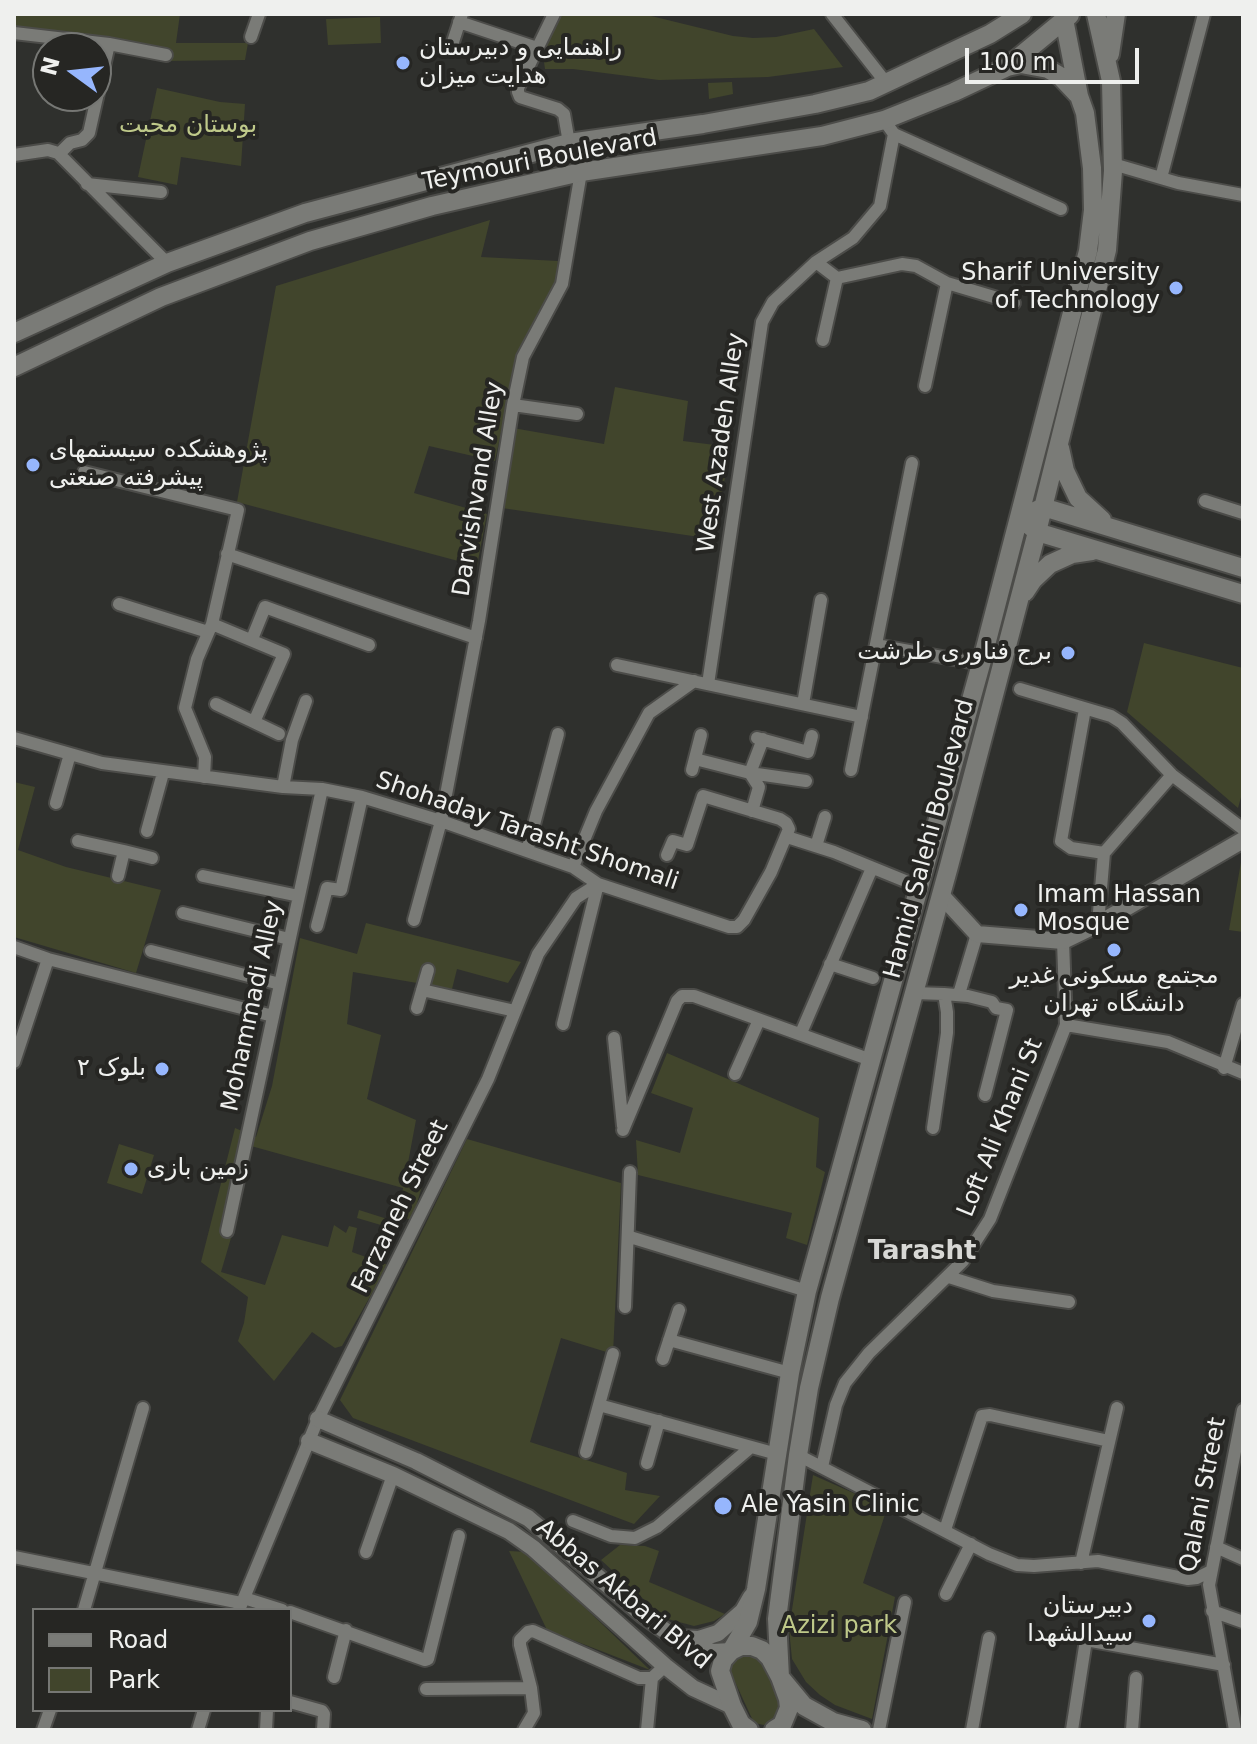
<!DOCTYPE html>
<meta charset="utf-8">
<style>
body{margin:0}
#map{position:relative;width:1257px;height:1744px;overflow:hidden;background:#2f302d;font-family:"DejaVu Sans",sans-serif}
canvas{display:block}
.frame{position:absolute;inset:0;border:16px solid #eff0ee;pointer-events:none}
.legend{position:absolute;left:32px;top:1608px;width:260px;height:104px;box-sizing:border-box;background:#262623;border:2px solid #767774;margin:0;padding:10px 14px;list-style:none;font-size:24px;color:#eff0ee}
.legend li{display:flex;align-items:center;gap:16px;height:40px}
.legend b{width:40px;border:2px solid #767774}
.north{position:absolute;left:32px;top:32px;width:80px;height:80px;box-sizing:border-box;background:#262623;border:2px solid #767774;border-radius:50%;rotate:285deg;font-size:22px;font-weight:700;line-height:32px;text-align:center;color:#eff0ee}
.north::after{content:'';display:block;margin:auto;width:28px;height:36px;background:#96b6fd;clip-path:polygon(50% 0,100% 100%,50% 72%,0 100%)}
.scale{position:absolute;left:965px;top:48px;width:174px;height:36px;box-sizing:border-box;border:4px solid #eff0ee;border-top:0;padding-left:10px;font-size:24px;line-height:28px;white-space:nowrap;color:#eff0ee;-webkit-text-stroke:6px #262623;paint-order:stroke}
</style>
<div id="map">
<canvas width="1257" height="1744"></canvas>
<div class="frame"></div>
<ul class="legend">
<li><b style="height:10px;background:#7a7b77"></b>Road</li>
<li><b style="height:22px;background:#41452c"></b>Park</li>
</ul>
<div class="north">N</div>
<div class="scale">100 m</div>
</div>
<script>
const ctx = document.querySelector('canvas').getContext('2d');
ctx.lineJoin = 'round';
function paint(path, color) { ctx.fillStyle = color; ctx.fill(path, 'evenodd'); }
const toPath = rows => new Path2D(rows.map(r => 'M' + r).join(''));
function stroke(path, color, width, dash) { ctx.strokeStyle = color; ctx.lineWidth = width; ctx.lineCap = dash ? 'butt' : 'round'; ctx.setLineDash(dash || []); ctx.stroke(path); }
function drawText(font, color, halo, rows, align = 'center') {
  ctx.font = font + ' "DejaVu Sans",Vazirmatn,sans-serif'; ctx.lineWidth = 8; ctx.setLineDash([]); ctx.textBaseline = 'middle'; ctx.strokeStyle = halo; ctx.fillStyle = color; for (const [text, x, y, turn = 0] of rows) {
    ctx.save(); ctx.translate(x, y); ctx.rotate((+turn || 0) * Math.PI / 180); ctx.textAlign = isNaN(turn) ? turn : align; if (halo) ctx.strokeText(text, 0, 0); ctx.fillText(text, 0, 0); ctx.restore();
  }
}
const green = toPath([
 [14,14,180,14,176,43,248,43,245,60,164,61,166,51,14,28],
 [560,14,643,14,733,36,753,38,776,37,814,29,843,67,768,77,659,80,573,69,545,69,542,47],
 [380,17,381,43,328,45,326,19],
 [732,82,733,94,709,99,708,83],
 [157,88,220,102,245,104,241,166,181,157,177,185,138,177],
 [490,220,481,257,558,261,555,285,517,356,495,461,429,446,414,493,487,514,477,566,237,502,276,286],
 [615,387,688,401,683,441,731,447,713,539,502,508,513,428,604,444],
 [1144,643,1243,668,1243,790,1238,808,1127,712],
 [14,782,35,787,18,850,66,867,161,890,136,973,14,937],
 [1243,851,1243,932,1229,930],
 [366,923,521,962,508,983,457,969,452,989,353,972,347,1024,381,1035,367,1099,416,1120,405,1179,423,1183,412,1220,398,1216,403,1188,251,1146,226,1216,236,1221,221,1272,265,1285,282,1235,328,1247,334,1225,346,1233,349,1226,357,1228,352,1252,388,1265,342,1346,335,1348,312,1332,274,1381,238,1341,244,1323,248,1297,201,1262,235,1128,256,1137,272,1086,300,938,357,954],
 [667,1053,819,1118,816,1167,825,1172,807,1245,786,1238,792,1213,638,1175,636,1140,680,1153,693,1108,651,1093],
 [467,1139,621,1183,613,1354,561,1338,530,1442,627,1473,625,1490,660,1496,634,1524,353,1418,340,1400],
 [119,1144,154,1155,142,1194,107,1183],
 [359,1210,400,1223,398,1230,357,1218],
 [813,1475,887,1508,863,1583,895,1597,872,1719,835,1705,820,1695,806,1682,792,1659,789,1629],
 [620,1545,645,1546,659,1551,649,1582,725,1614,714,1621,694,1626,664,1618,601,1560],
 [509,1551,527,1552,650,1670,547,1630],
 [747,1652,762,1658,782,1705,779,1715,764,1725,754,1723,730,1671,733,1660]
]);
const minor = toPath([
 [554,14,518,88,518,92,520,97,558,109,564,114,569,143],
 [832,14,887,84],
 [459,22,537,48],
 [14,33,109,44,166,55],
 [251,37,259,14],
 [452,45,462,14],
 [894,134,1061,209],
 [59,154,70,143,82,140,89,133,109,44],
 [14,155,48,150,58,153,167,263],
 [1113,164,1178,183,1243,195],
 [1161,178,1204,14],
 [87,184,161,192],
 [816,262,837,278,902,264,916,266,947,283,1014,303],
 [823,340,837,278],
 [925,386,947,283],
 [513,405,577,414],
 [84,472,238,510,212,624,197,659,185,708,205,757,204,777],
 [1205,501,1243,513],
 [227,554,476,638],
 [119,604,208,632],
 [212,624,284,654,254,722],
 [252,639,265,607,369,645],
 [876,645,981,664],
 [617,665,862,717],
 [708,684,762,322,773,302,816,262,853,238,880,206,894,134,884,120],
 [1020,689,1111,716,1122,723,1172,775,1243,829],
 [216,704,279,734],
 [803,704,821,600],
 [1085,709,1061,841,1071,848,1104,853],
 [14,738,102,763,283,787,322,789,362,797,441,821,527,851,573,867,598,884,729,927,737,927,744,920,771,872,789,829,786,823,780,819,703,796,687,845,673,841,667,855],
 [757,738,808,752,812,736],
 [695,759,750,773,806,781],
 [692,770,701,735],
 [851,770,912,463],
 [750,773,759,787,752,811],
 [750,773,763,739],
 [283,787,292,740,306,701],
 [56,803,70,754],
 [147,831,163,773],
 [787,837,834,852,920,887],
 [78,841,124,851,118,876],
 [816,846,825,817],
 [124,851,152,858],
 [527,851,558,734],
 [573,867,596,811,649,713,694,681],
 [203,876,299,896],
 [183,913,289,939],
 [414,920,441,821,479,621,513,405,523,357,562,284,581,172],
 [1098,924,1104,853,1172,775],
 [317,926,327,888,341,890,362,797],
 [14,947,48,959,273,1016],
 [151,951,280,984],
 [830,964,873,978],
 [422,990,515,1011],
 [914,993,944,994,947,1012,947,1033,933,1128],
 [944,994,968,996,992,1002,996,1008,1007,1010,985,1095],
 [959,994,977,934],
 [417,1008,428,970],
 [563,1024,598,884],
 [1066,1025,1168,1042,1243,1073],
 [801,1033,872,868],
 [614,1038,623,1126],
 [14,1062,48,959],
 [1224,1068,1243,1004],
 [735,1074,759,1020],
 [623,1130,677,1001,682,996,694,996,871,1060],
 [227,1231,322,789],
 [630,1237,807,1291],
 [949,1277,993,1291,1069,1302],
 [625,1307,630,1172],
 [669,1340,790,1373],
 [663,1359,679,1310],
 [599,1405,777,1454],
 [586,1452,613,1354],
 [798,1455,989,1554,1017,1565,1034,1566,1098,1561,1188,1579,1197,1578,1211,1571],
 [647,1463,659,1421],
 [822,1467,836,1405,845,1383,869,1353,963,1261,990,1219,1066,1025,1063,941],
 [573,1521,611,1536,635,1538,657,1527,751,1447],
 [945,1530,982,1416,990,1415,1109,1441],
 [1216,1547,1243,1559],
 [366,1552,393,1475],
 [14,1557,241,1603],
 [1081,1563,1117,1408],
 [946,1594,971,1544],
 [244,1598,282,1610],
 [84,1610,143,1408],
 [239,1610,318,1419,488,1079,538,954,576,898,598,884],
 [1212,1611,1243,1622],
 [290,1612,425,1660,428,1659,459,1536],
 [334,1677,346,1630],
 [426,1689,531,1688],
 [290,1702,322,1711,324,1714,323,1730],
 [43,1730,50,1710],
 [198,1730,204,1710],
 [266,1730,267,1710],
 [524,1730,534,1713,531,1688,520,1645,520,1640,528,1632,533,1631,639,1678,652,1678],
 [647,1730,652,1678,665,1666],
 [879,1730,905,1602],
 [972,1730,989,1638],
 [1072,1730,1086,1640,1224,1665],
 [1132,1730,1136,1678],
 [1235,1730,1209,1585,1243,1410]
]);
const tertiary = toPath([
 [941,895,977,934,1063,941,1098,924,1243,840],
 [318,1419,416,1461,528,1518,643,1615,684,1644,713,1652,731,1651],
 [309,1441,393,1475,509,1531,533,1548,665,1666,693,1688,732,1706],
 [680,1638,699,1639,718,1633,743,1611,751,1597]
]);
const secondary = toPath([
 [1110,54,1116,14],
 [1007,67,1021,64,1048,69,1060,76,1077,94],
 [14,333,167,263,305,213,569,143,703,124,815,104,869,91,990,34,1022,14],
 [14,367,161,297,310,241,432,206,581,172,822,136,884,120,954,92,1007,67,1070,15],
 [1060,448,1065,471,1078,498,1102,520],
 [1033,512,1043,507,1243,568],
 [1029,525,1037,532,1243,594],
 [1025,592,1033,580,1050,564,1072,554,1092,551],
 [731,1651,748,1622,756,1589,790,1373,807,1291,981,664,1088,251,1093,210,1092,168,1085,113,1079,96,1063,14],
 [749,1730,741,1724,732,1706,720,1671,723,1660,731,1651,741,1646,752,1646,762,1650,770,1658,780,1677,788,1699,789,1708,782,1725,774,1730],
 [862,1730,833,1722,804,1706,780,1677,777,1619,798,1455,809,1388,830,1298,949,866,1037,532,1107,250,1113,171,1111,81,1096,14]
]);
const markers = [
 [403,63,8,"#96b6fd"],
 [1176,288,8,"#96b6fd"],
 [33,465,8,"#96b6fd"],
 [1068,653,8,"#96b6fd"],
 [1021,910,8,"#96b6fd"],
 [1114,950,8,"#96b6fd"],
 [162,1069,8,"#96b6fd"],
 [131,1169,8,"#96b6fd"],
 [723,1506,10,"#96b6fd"],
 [1149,1621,8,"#96b6fd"]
];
const poiNames = [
 ["راهنمایی و دبیرستان",419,49],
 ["هدایت میزان",419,77],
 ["Sharif University",1160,274,"right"],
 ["of Technology",1160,302,"right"],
 ["پژوهشکده سیستمهای",49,451],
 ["پیشرفته صنعتی",49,479],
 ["برج فناوری طرشت",1052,653,"right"],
 ["Imam Hassan",1037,896],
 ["Mosque",1037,924],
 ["مجتمع مسکونی غدیر",1114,977,"center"],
 ["دانشگاه تهران",1114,1005,"center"],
 ["بلوک ۲",146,1069,"right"],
 ["زمین بازی",147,1169],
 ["Ale Yasin Clinic",741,1506],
 ["دبيرستان",1133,1607,"right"],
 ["سیدالشهدا",1133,1635,"right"]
];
const parkNames = [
 ["بوستان محبت",188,126],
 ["Azizi park",839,1627]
];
const streetNames = [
 ["Teymouri Boulevard",540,161,-11],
 ["West Azadeh Alley",722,443,-82],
 ["Darvishvand Alley",479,489,-81],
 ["Shohaday Tarasht Shomali",527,832,19],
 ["Hamid Salehi Boulevard",930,839,-75],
 ["Mohammadi Alley",253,1006,-78],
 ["Loft Ali Khani St",1001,1128,-68],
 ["Farzaneh Street",401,1207,-64],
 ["Qalani Street",1204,1495,-79],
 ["Abbas Akbari Blvd",623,1595,40]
];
const neighbourhoodNames = [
 ["Tarasht",922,1252]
];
paint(green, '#41452c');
stroke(minor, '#4c4c49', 16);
stroke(tertiary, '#4c4c49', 20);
stroke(secondary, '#4c4c49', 22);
stroke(minor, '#7a7b77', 12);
stroke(tertiary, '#7a7b77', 16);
stroke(secondary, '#7a7b77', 18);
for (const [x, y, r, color] of markers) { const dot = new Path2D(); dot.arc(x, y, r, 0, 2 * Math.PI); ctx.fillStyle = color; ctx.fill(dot); stroke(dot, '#262623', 3); }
drawText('24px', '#eff0ee', '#262623', poiNames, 'left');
drawText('24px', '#bfc98a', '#262623', parkNames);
drawText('24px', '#eff0ee', '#262623', streetNames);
drawText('bold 26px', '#d8d8d5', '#262623', neighbourhoodNames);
</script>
